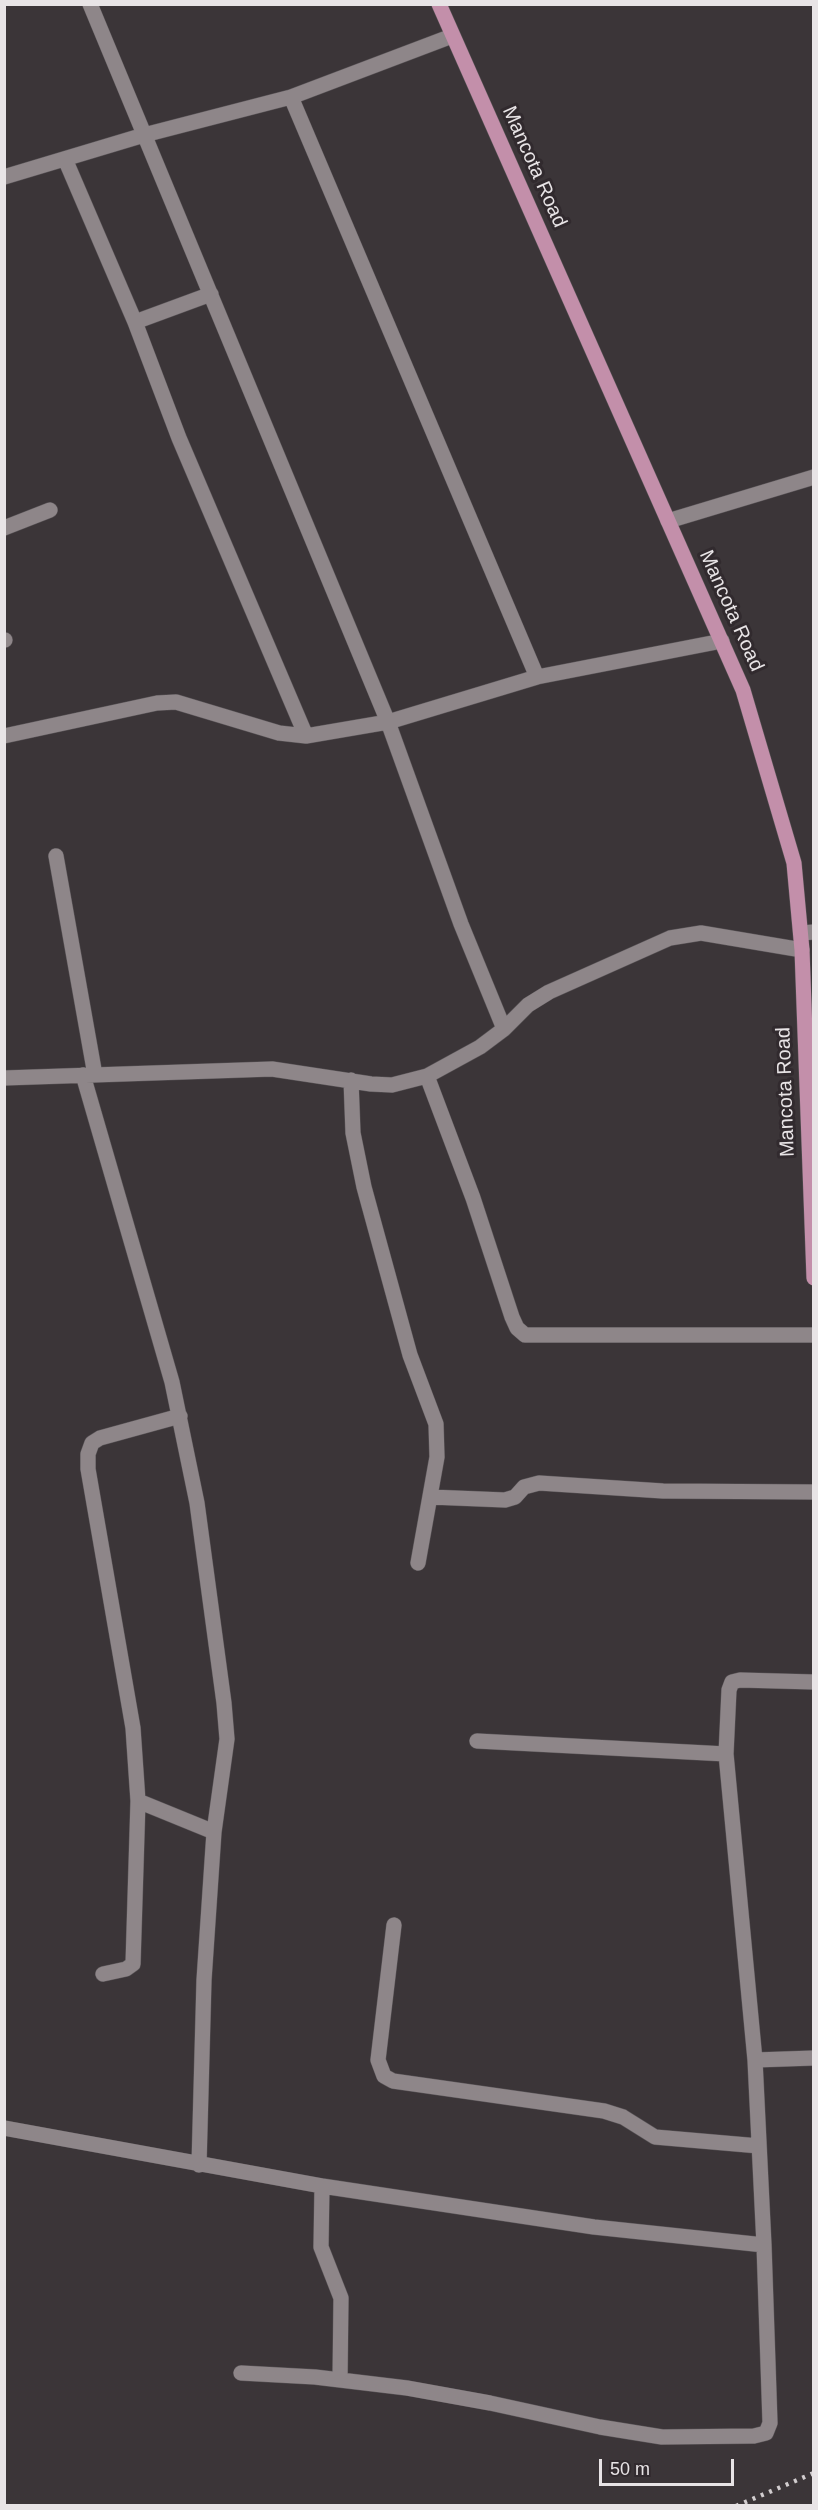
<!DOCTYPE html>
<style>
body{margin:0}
#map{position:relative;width:818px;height:2510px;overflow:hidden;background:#3b3538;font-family:Helvetica,sans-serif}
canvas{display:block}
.frame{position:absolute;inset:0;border:6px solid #e8e4e6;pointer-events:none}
.scale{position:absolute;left:599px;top:2459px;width:135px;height:27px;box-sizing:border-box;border:3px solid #e8e4e6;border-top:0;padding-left:8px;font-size:18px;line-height:21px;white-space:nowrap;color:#e8e4e6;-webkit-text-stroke:4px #312a2e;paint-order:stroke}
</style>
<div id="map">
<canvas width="818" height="2510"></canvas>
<div class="frame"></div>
<div class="scale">50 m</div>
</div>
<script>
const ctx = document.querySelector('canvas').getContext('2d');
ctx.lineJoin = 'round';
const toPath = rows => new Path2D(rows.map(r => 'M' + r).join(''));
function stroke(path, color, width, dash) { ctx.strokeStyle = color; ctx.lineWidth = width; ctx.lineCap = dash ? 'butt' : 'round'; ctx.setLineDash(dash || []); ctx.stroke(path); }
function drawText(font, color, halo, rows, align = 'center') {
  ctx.font = font + ' Helvetica,sans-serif'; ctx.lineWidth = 6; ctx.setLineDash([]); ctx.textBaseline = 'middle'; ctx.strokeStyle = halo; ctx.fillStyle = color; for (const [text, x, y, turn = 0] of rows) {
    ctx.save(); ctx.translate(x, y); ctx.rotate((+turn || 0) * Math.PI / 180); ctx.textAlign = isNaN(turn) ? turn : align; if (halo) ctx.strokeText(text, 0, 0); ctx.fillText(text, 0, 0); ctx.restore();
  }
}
const minor = toPath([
 [90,4,388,722,461,924,504,1029],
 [291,97,537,677],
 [65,159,135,322,179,438,306,736],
 [4,177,144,135,291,97,452,36],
 [135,322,211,294],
 [668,521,814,477],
 [4,528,50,510],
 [4,640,5,640],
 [4,736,157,703,176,702,279,733,306,736,388,722,537,677,722,641],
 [56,856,95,1075],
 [801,933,814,932],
 [83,1075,172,1382,197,1503,224,1703,227,1739,214,1832],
 [427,1076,473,1198,512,1317,517,1328,525,1335,814,1335],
 [4,1078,272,1069,371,1084,392,1085,427,1076,480,1047,504,1029,528,1005,549,992,670,938,701,933,802,950],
 [351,1080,353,1133,364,1187,410,1355,436,1424,437,1457,418,1563],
 [180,1416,100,1438,92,1443,88,1454,88,1469,133,1728,138,1801,214,1832,204,1980,199,2165],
 [430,1497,505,1500,515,1497,524,1487,539,1483,663,1491,814,1492],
 [477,1741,726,1754],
 [394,1925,378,2060,384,2076,393,2081,604,2111,623,2117,655,2137,759,2146],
 [103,1974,126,1969,133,1964,138,1801],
 [755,2060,814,2058],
 [4,2128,322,2186,594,2227,764,2245],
 [322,2186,321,2247,341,2298,340,2380],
 [241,2373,315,2377,407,2388,490,2403,600,2427,662,2437,754,2436,766,2433,770,2423,764,2245,755,2060,726,1754,729,1690,732,1682,740,1680,814,1682]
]);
const major = toPath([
 [439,4,743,690,794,863,802,950,814,1278]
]);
const rail = toPath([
 [736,2506,814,2473]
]);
const streetNames = [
 ["Mancota Road",534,167,66],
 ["Mancota Road",731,611,66],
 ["Mancota Road",786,1092,-92]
];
stroke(minor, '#595457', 16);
stroke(major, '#595457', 16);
stroke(minor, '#8e8689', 15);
stroke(major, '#c38faa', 15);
stroke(rail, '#d2cdcf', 4.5, [3, 6]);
drawText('20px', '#e8e4e6', '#312a2e', streetNames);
</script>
